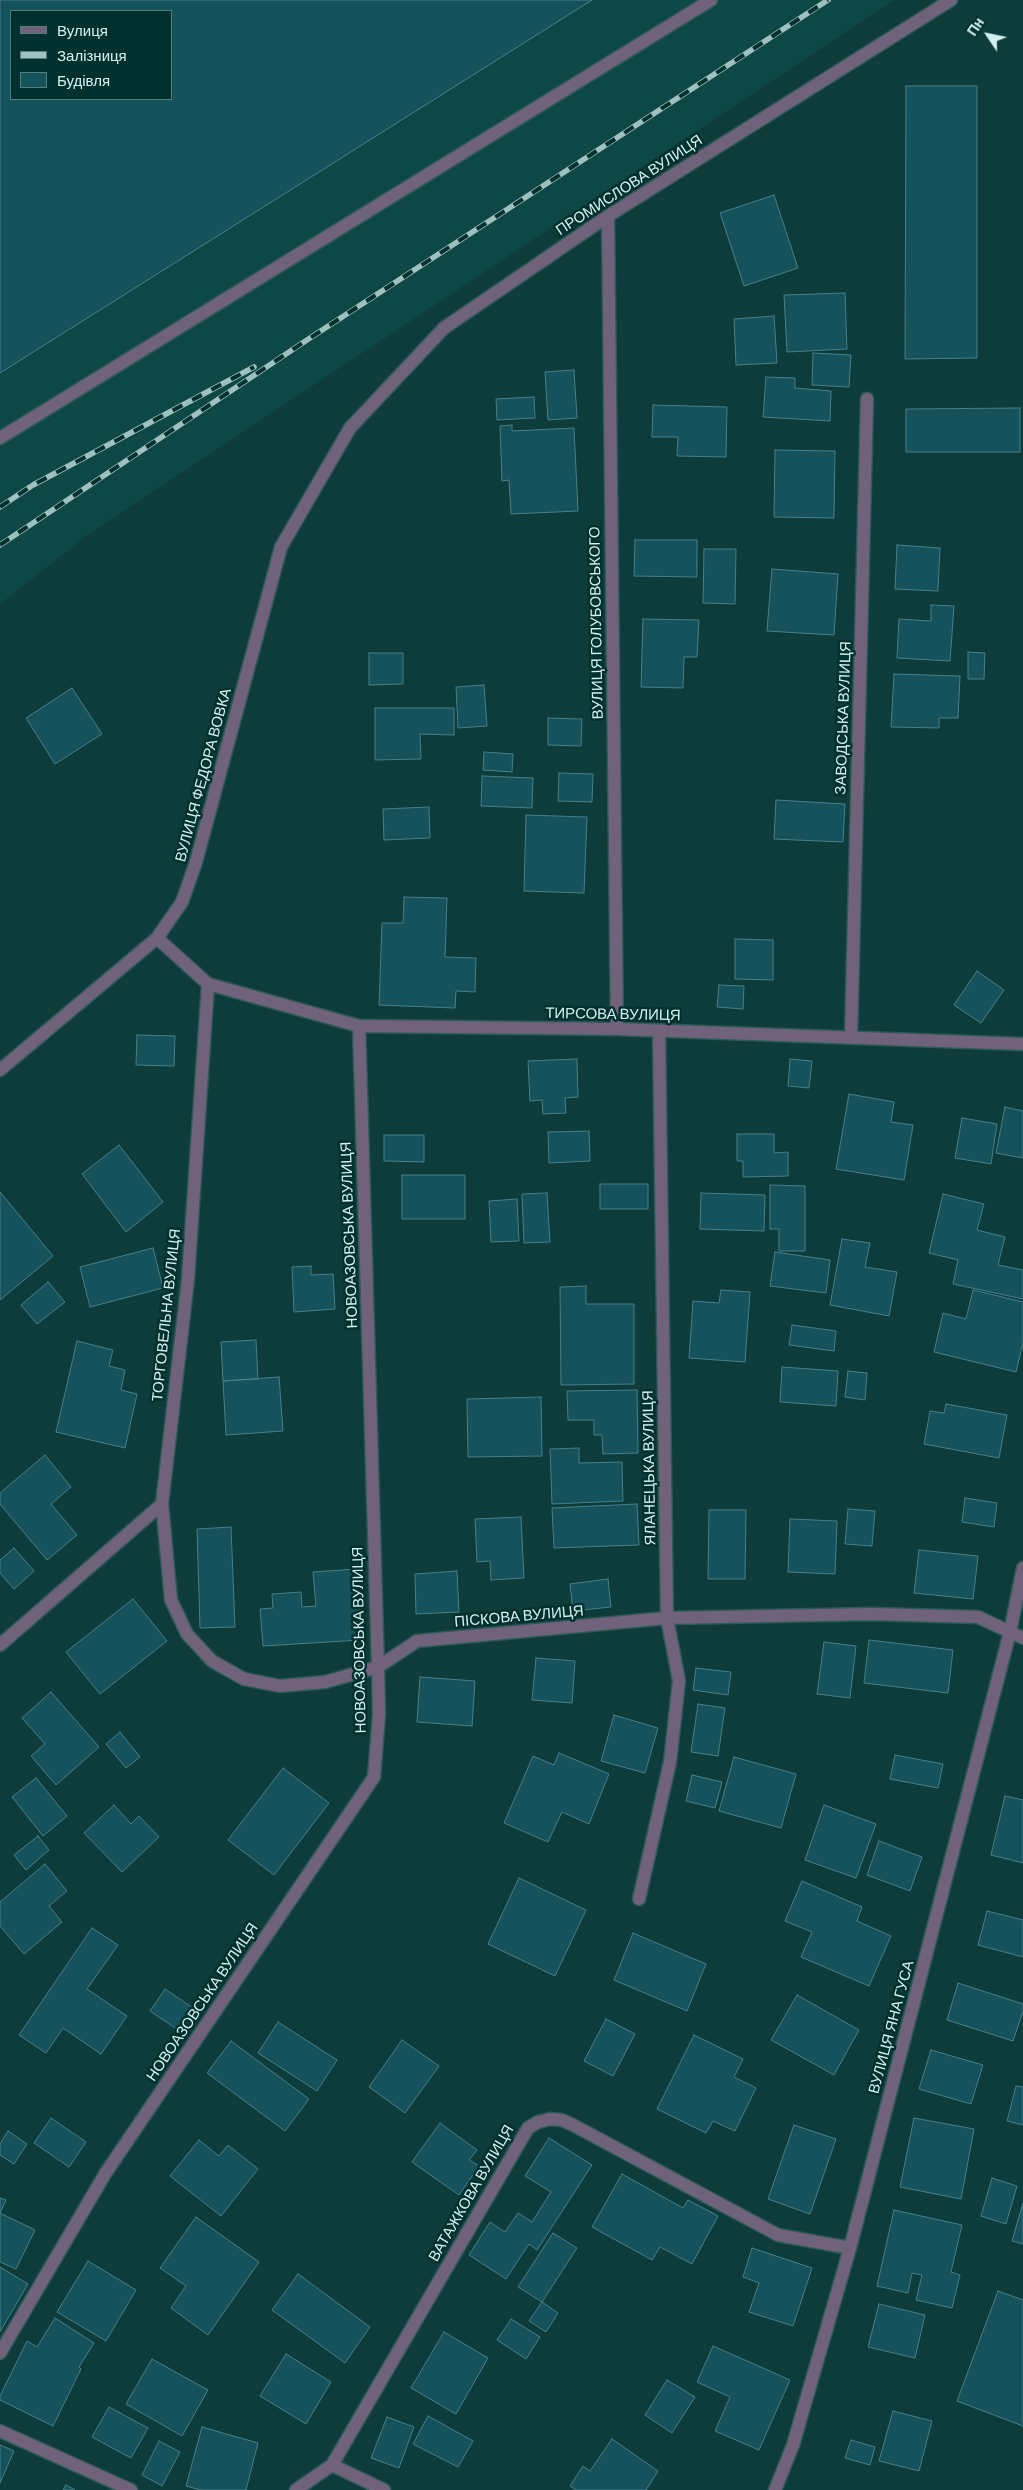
<!DOCTYPE html>
<meta charset="utf-8">
<style>
body{margin:0}
#map{position:relative;width:1023px;height:2490px;overflow:hidden;background:#0d3c3a;font-family:Barlow,sans-serif}
canvas{display:block}
.legend{position:absolute;left:10px;top:10px;width:162px;height:90px;box-sizing:border-box;background:#00312f;border:1px solid #557e7c;margin:0;padding:6px 9px;list-style:none;font-size:15px;color:#d4f1ef}
.legend li{display:flex;align-items:center;gap:10px;height:25px}
.legend b{width:25px;border:1px solid #557e7c}
.north{position:absolute;left:963px;top:10px;width:50px;height:50px;-webkit-text-stroke:4px #00312f;paint-order:stroke;rotate:304deg;font-size:14px;font-weight:700;line-height:20px;text-align:center;color:#d4f1ef}
.north::after{content:'';display:block;margin:auto;width:18px;height:22px;background:#d4f1ef;clip-path:polygon(50% 0,100% 100%,50% 72%,0 100%)}
</style>
<div id="map">
<canvas width="1023" height="2490"></canvas>
<ul class="legend">
<li><b style="height:6px;background:#71627c"></b>Вулиця</li>
<li><b style="height:6px;background:#9ec0be"></b>Залізниця</li>
<li><b style="height:14px;background:#15525c"></b>Будівля</li>
</ul>
<div class="north">Пн</div>
</div>
<script>
const ctx = document.querySelector('canvas').getContext('2d');
ctx.lineJoin = 'round';
function paint(path, color) { ctx.fillStyle = color; ctx.fill(path, 'evenodd'); }
const toPath = rows => new Path2D(rows.map(r => 'M' + r).join(''));
function stroke(path, color, width, dash) { ctx.strokeStyle = color; ctx.lineWidth = width; ctx.lineCap = dash ? 'butt' : 'round'; ctx.setLineDash(dash || []); ctx.stroke(path); }
function drawText(font, color, halo, rows, align = 'center') {
  ctx.font = font + ' Barlow,sans-serif'; ctx.lineWidth = 5; ctx.setLineDash([]); ctx.textBaseline = 'middle'; ctx.strokeStyle = halo; ctx.fillStyle = color; for (const [text, x, y, turn = 0] of rows) {
    ctx.save(); ctx.translate(x, y); ctx.rotate((+turn || 0) * Math.PI / 180); ctx.textAlign = isNaN(turn) ? turn : align; if (halo) ctx.strokeText(text, 0, 0); ctx.fillText(text, 0, 0); ctx.restore();
  }
}
const built = toPath([
 [0,0,894,0,85,537,0,604],
 [11,11,171,11,171,99,11,99]
]);
const building = toPath([
 [0,0,592,0,0,373,0,0],
 [11,11,171,11,171,99,11,99,11,11],
 [906,86,977,86,977,358,905,359,906,86],
 [774,195,798,268,744,286,720,213,774,195],
 [845,293,847,349,787,352,784,295,845,293],
 [774,316,777,363,736,365,734,319,774,316],
 [813,353,851,355,849,387,812,385,813,353],
 [574,370,577,418,548,420,545,372,574,370],
 [766,377,795,378,795,388,831,391,830,421,763,417,766,377],
 [534,397,535,418,497,420,496,399,534,397],
 [653,405,727,407,726,457,677,456,678,437,652,437,653,405],
 [1020,408,1020,452,906,452,906,409,1020,408],
 [512,425,512,431,574,428,578,511,511,514,509,480,502,481,500,426,512,425],
 [775,450,835,451,834,518,774,517,775,450],
 [635,540,697,540,697,577,634,576,635,540],
 [897,545,940,548,938,591,895,589,897,545],
 [704,549,736,549,735,604,703,603,704,549],
 [772,569,838,574,834,635,767,631,772,569],
 [931,605,954,606,950,661,897,658,899,619,931,621,931,605],
 [643,619,699,620,697,657,684,657,683,688,641,687,643,619],
 [968,652,985,653,984,679,968,679,968,652],
 [369,653,403,653,403,684,369,685,369,653],
 [894,674,960,676,958,718,939,718,939,728,891,727,894,674],
 [484,685,487,726,458,728,456,687,484,685],
 [72,688,102,734,55,764,26,718,72,688],
 [375,708,454,708,454,735,420,734,421,759,375,760,375,708],
 [548,718,582,719,581,746,548,745,548,718],
 [484,752,513,754,512,772,483,770,484,752],
 [559,773,593,774,592,802,558,801,559,773],
 [482,776,533,778,532,808,481,806,482,776],
 [776,800,845,804,843,842,774,839,776,800],
 [429,807,430,838,384,840,383,809,429,807],
 [526,815,587,817,584,893,524,891,526,815],
 [404,897,447,898,445,957,476,958,475,992,456,991,455,1008,379,1005,382,923,403,923,404,897],
 [735,939,773,940,773,980,735,979,735,939],
 [977,971,1004,990,981,1023,954,1005,977,971],
 [719,985,744,986,743,1009,717,1007,719,985],
 [137,1035,175,1036,174,1066,136,1065,137,1035],
 [577,1059,578,1097,565,1098,566,1113,543,1114,542,1100,530,1101,528,1061,577,1059],
 [790,1059,812,1061,809,1088,788,1086,790,1059],
 [849,1094,894,1102,891,1122,913,1125,904,1180,836,1169,849,1094],
 [1005,1107,1023,1111,1023,1158,996,1153,1005,1107],
 [962,1118,997,1124,991,1164,955,1158,962,1118],
 [589,1131,590,1161,549,1163,548,1132,589,1131],
 [737,1134,774,1134,774,1153,788,1152,788,1176,743,1177,743,1161,737,1161,737,1134],
 [384,1135,424,1135,424,1162,384,1161,384,1135],
 [119,1145,163,1202,126,1232,82,1174,119,1145],
 [402,1175,465,1175,465,1219,402,1219,402,1175],
 [600,1184,648,1184,648,1209,600,1209,600,1184],
 [770,1185,805,1186,805,1251,779,1251,779,1229,770,1229,770,1185],
 [0,1192,53,1256,0,1300,0,1192],
 [547,1193,550,1242,524,1243,522,1194,547,1193],
 [701,1193,765,1195,764,1231,700,1229,701,1193],
 [943,1194,984,1204,977,1230,1005,1237,998,1265,1023,1270,1023,1299,953,1284,958,1260,929,1253,943,1194],
 [517,1199,519,1241,491,1242,489,1201,517,1199],
 [842,1239,870,1243,865,1267,897,1272,889,1316,830,1305,842,1239],
 [153,1248,163,1288,90,1307,80,1267,153,1248],
 [775,1252,830,1260,826,1293,770,1286,775,1252],
 [311,1266,311,1275,333,1274,335,1309,294,1312,292,1267,311,1266],
 [48,1282,65,1302,37,1324,21,1305,48,1282],
 [586,1286,586,1304,634,1304,634,1384,561,1385,560,1287,586,1286],
 [721,1290,750,1292,745,1362,689,1358,693,1301,719,1303,721,1290],
 [973,1290,1023,1302,1023,1343,1016,1372,934,1352,943,1313,966,1319,973,1290],
 [792,1325,836,1331,834,1351,789,1345,792,1325],
 [256,1340,258,1379,223,1381,221,1342,256,1340],
 [77,1341,113,1350,109,1366,125,1370,121,1390,137,1394,125,1448,56,1432,77,1341],
 [782,1367,838,1371,836,1406,780,1402,782,1367],
 [848,1371,867,1373,865,1400,845,1397,848,1371],
 [279,1377,283,1431,226,1435,223,1381,279,1377],
 [637,1390,638,1453,603,1454,602,1435,594,1435,594,1420,568,1420,567,1391,637,1390],
 [541,1397,542,1456,468,1457,467,1399,541,1397],
 [946,1404,1007,1415,999,1458,924,1444,930,1411,944,1413,946,1404],
 [579,1448,579,1463,622,1462,623,1501,552,1504,550,1449,579,1448],
 [45,1455,71,1487,51,1504,77,1535,47,1560,0,1504,0,1493,45,1455],
 [965,1498,997,1503,994,1527,962,1522,965,1498],
 [637,1504,639,1545,554,1548,552,1508,637,1504],
 [848,1509,875,1511,872,1546,845,1544,848,1509],
 [709,1510,746,1510,745,1579,708,1579,709,1510],
 [521,1517,524,1578,491,1580,490,1561,477,1562,475,1519,521,1517],
 [790,1519,837,1521,835,1574,788,1572,790,1519],
 [231,1527,235,1627,200,1628,197,1529,231,1527],
 [14,1548,34,1571,14,1589,0,1573,0,1560,14,1548],
 [919,1550,978,1556,973,1599,914,1593,919,1550],
 [357,1569,361,1640,263,1646,260,1609,273,1608,272,1594,301,1592,302,1607,316,1606,313,1572,357,1569],
 [457,1571,459,1612,416,1614,415,1574,457,1571],
 [608,1579,611,1607,573,1611,570,1584,608,1579],
 [133,1599,167,1641,100,1694,66,1652,133,1599],
 [869,1640,953,1650,948,1693,864,1683,869,1640],
 [824,1642,856,1646,850,1698,817,1694,824,1642],
 [536,1658,575,1661,572,1703,532,1700,536,1658],
 [696,1668,731,1672,728,1695,693,1690,696,1668],
 [420,1677,475,1681,472,1726,417,1722,420,1677],
 [51,1692,99,1747,56,1785,31,1756,45,1744,22,1718,51,1692],
 [698,1704,725,1708,718,1756,691,1752,698,1704],
 [614,1715,658,1728,645,1773,601,1761,614,1715],
 [120,1732,140,1757,126,1768,106,1744,120,1732],
 [559,1753,609,1774,589,1824,562,1812,548,1842,504,1823,533,1756,554,1765,559,1753],
 [895,1755,943,1764,938,1788,890,1779,895,1755],
 [734,1757,796,1774,781,1828,719,1811,734,1757],
 [283,1768,329,1803,274,1875,228,1840,283,1768],
 [692,1775,722,1782,715,1808,686,1801,692,1775],
 [36,1778,67,1816,43,1836,12,1797,36,1778],
 [1005,1796,1023,1800,1023,1863,991,1855,1005,1796],
 [114,1805,131,1824,139,1816,159,1837,122,1872,84,1833,114,1805],
 [824,1805,876,1824,856,1878,805,1860,824,1805],
 [38,1836,49,1850,26,1870,14,1855,38,1836],
 [879,1841,922,1857,910,1891,867,1875,879,1841],
 [45,1864,67,1891,49,1906,62,1922,24,1954,0,1926,0,1902,45,1864],
 [519,1878,586,1910,555,1976,488,1944,519,1878],
 [802,1881,862,1907,857,1921,891,1936,869,1986,801,1957,812,1932,785,1921,802,1881],
 [987,1911,1023,1920,1023,1957,978,1945,987,1911],
 [92,1928,118,1945,87,1989,127,2016,101,2054,63,2028,46,2053,19,2035,92,1928],
 [633,1933,706,1964,687,2011,614,1980,633,1933],
 [958,1983,1023,2004,1023,2011,1013,2041,947,2020,958,1983],
 [165,1989,193,2008,178,2030,150,2011,165,1989],
 [797,1995,859,2030,834,2075,771,2040,797,1995],
 [606,2019,635,2034,613,2076,584,2061,606,2019],
 [278,2022,337,2060,317,2091,258,2053,278,2022],
 [694,2035,743,2059,734,2077,756,2088,735,2131,713,2121,706,2133,657,2109,694,2035],
 [402,2040,439,2066,405,2113,369,2087,402,2040],
 [231,2041,309,2099,285,2131,207,2073,231,2041],
 [931,2050,983,2065,971,2104,919,2089,931,2050],
 [1016,2086,1023,2087,1023,2125,1007,2121,1016,2086],
 [51,2118,86,2142,69,2167,34,2143,51,2118],
 [914,2118,974,2129,961,2199,900,2187,914,2118],
 [440,2123,477,2150,469,2160,479,2166,459,2195,412,2162,440,2123],
 [794,2125,836,2139,810,2214,768,2199,794,2125],
 [8,2131,27,2144,14,2164,0,2155,0,2144,8,2131],
 [549,2138,592,2165,537,2250,529,2244,506,2279,469,2255,490,2222,505,2232,518,2213,532,2222,551,2192,525,2176,549,2138],
 [199,2140,219,2156,228,2145,258,2169,221,2216,170,2176,199,2140],
 [622,2174,683,2208,688,2200,718,2216,692,2264,660,2247,652,2260,592,2227,622,2174],
 [992,2178,1017,2186,1006,2224,981,2216,992,2178],
 [0,2198,6,2200,0,2213,35,2230,16,2269,0,2262,0,2198],
 [1023,2203,1023,2244,1012,2241,1023,2203],
 [894,2210,962,2225,951,2272,960,2275,952,2308,916,2300,922,2275,912,2273,908,2293,877,2286,894,2210],
 [196,2217,259,2262,208,2335,171,2308,186,2286,160,2268,196,2217],
 [553,2233,577,2248,542,2302,518,2287,553,2233],
 [752,2248,812,2268,793,2326,749,2312,759,2283,743,2277,752,2248],
 [88,2261,136,2290,106,2341,57,2312,88,2261],
 [0,2267,28,2284,0,2332,0,2267],
 [298,2274,370,2327,345,2363,272,2310,298,2274],
 [998,2291,1023,2300,1023,2426,957,2401,998,2291],
 [542,2302,558,2313,546,2332,529,2321,542,2302],
 [879,2304,925,2315,915,2358,868,2347,879,2304],
 [55,2318,94,2343,79,2367,81,2369,53,2426,0,2400,0,2396,27,2341,37,2347,55,2318],
 [511,2319,540,2337,526,2359,497,2340,511,2319],
 [444,2332,488,2358,456,2414,411,2388,444,2332],
 [713,2346,790,2380,759,2450,715,2431,730,2397,697,2382,713,2346],
 [286,2354,331,2382,306,2424,260,2396,286,2354],
 [152,2359,208,2390,182,2436,126,2404,152,2359],
 [667,2380,695,2397,672,2433,645,2415,667,2380],
 [109,2407,148,2428,131,2458,92,2437,109,2407],
 [893,2411,932,2421,919,2471,879,2461,893,2411],
 [428,2416,473,2441,458,2467,413,2444,428,2416],
 [387,2417,414,2427,399,2468,371,2458,387,2417],
 [202,2427,258,2443,246,2490,201,2490,186,2486,202,2427],
 [612,2439,658,2471,646,2490,576,2490,570,2486,583,2466,590,2471,612,2439],
 [851,2440,875,2447,870,2465,845,2458,851,2440],
 [159,2441,180,2452,162,2486,142,2475,159,2441],
 [0,2445,14,2451,0,2483,0,2445],
 [66,2485,75,2490,63,2490,66,2485]
]);
const minor = toPath([
 [608,216,617,1029],
 [0,438,711,0],
 [208,984,359,1026,617,1029,1023,1044],
 [851,1037,867,399],
 [0,1070,157,938,182,902,196,862,281,547,350,428,444,328,608,216,951,0],
 [162,1504,171,1600,187,1634,212,1661,244,1679,280,1686,325,1682,378,1667,417,1641,667,1618,872,1614,978,1617,1023,1638],
 [0,1645,162,1504,188,1279,208,984,157,938],
 [639,1899,670,1762,679,1681,667,1618,659,1031],
 [0,2353,105,2174,374,1777,379,1715,378,1667,359,1026],
 [0,2431,131,2490],
 [332,2465,384,2490],
 [296,2490,332,2465,528,2128,538,2122,550,2119,562,2120,573,2125,778,2235,850,2248],
 [775,2490,793,2445,850,2248,1010,1632,1023,1568]
]);
const rail = toPath([
 [0,507,33,485,254,367],
 [0,545,310,338,828,0]
]);
const streetNames = [
 ["ПРОМИСЛОВА ВУЛИЦЯ",629,185,-33],
 ["ВУЛИЦЯ ГОЛУБОВСЬКОГО",596,623,-91],
 ["ЗАВОДСЬКА ВУЛИЦЯ",843,718,-88],
 ["ВУЛИЦЯ ФЕДОРА ВОВКА",203,775,-75],
 ["ТИРСОВА ВУЛИЦЯ",613,1014,1],
 ["НОВОАЗОВСЬКА ВУЛИЦЯ",349,1235,-92],
 ["ТОРГОВЕЛЬНА ВУЛИЦЯ",166,1315,-84],
 ["ЯЛАНЕЦЬКА ВУЛИЦЯ",649,1468,-91],
 ["ПІСКОВА ВУЛИЦЯ",519,1616,-5],
 ["НОВОАЗОВСЬКА ВУЛИЦЯ",359,1640,-91],
 ["НОВОАЗОВСЬКА ВУЛИЦЯ",202,2002,-56],
 ["ВУЛИЦЯ ЯНА ГУСА",891,2027,-75],
 ["ВАТАЖКОВА ВУЛИЦЯ",471,2193,-60]
];
paint(built, '#0d4846');
paint(building, '#15525c');
stroke(building, '#47808a', 1);
stroke(minor, '#2d5957', 15);
stroke(minor, '#71627c', 12);
stroke(rail, '#9ec0be', 5.5);
stroke(rail, '#00312f', 4, [11]);
drawText('15px', '#d4f1ef', '#00312f', streetNames);
</script>
